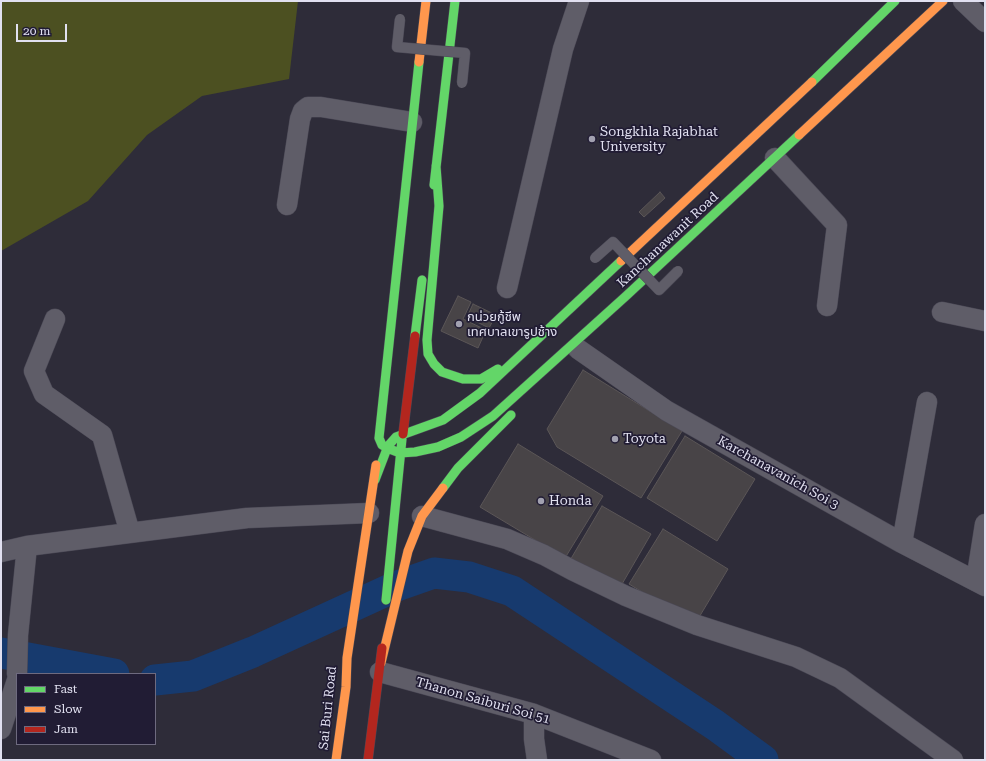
<!DOCTYPE html>
<meta charset="utf-8">
<style>
body{margin:0}
#map{position:relative;width:986px;height:761px;overflow:hidden;background:#2e2c39;font-family:"Roboto Serif",serif}
canvas{display:block}
.frame{position:absolute;inset:0;border:2px solid #e1e0f0;pointer-events:none}
.legend{position:absolute;left:16px;top:673px;width:140px;height:72px;box-sizing:border-box;background:#211c34;border:1px solid #6e6a7f;margin:0;padding:5px 7px;list-style:none;font-size:12px;color:#e1e0f0}
.legend li{display:flex;align-items:center;gap:8px;height:20px}
.legend b{width:20px;border:1px solid #6e6a7f}
.scale{position:absolute;left:16px;top:24px;width:51px;height:18px;box-sizing:border-box;border:2px solid #e1e0f0;border-top:0;padding-left:5px;font-size:12px;line-height:14px;white-space:nowrap;color:#e1e0f0;-webkit-text-stroke:3px #211c34;paint-order:stroke}
</style>
<div id="map">
<canvas width="986" height="761"></canvas>
<div class="frame"></div>
<ul class="legend">
<li><b style="height:5px;background:#63d668"></b>Fast</li>
<li><b style="height:5px;background:#ff974d"></b>Slow</li>
<li><b style="height:5px;background:#b3261e"></b>Jam</li>
</ul>
<div class="scale">20 m</div>
</div>
<script>
const ctx = document.querySelector('canvas').getContext('2d');
ctx.lineJoin = 'round';
function paint(path, color) { ctx.fillStyle = color; ctx.fill(path, 'evenodd'); }
const toPath = rows => new Path2D(rows.map(r => 'M' + r).join(''));
function stroke(path, color, width, dash) { ctx.strokeStyle = color; ctx.lineWidth = width; ctx.lineCap = dash ? 'butt' : 'round'; ctx.setLineDash(dash || []); ctx.stroke(path); }
function drawText(font, color, halo, rows, align = 'center') {
  ctx.font = font + ' "Roboto Serif","Noto Sans Thai",serif'; ctx.lineWidth = 3.5; ctx.setLineDash([]); ctx.textBaseline = 'middle'; ctx.strokeStyle = halo; ctx.fillStyle = color; for (const [text, x, y, turn = 0] of rows) {
    ctx.save(); ctx.translate(x, y); ctx.rotate((+turn || 0) * Math.PI / 180); ctx.textAlign = isNaN(turn) ? turn : align; if (halo) ctx.strokeText(text, 0, 0); ctx.fillText(text, 0, 0); ctx.restore();
  }
}
const green = toPath([
 [1,1,298,1,289,79,202,96,147,135,88,201,1,251]
]);
const river = toPath([
 [1,653,114,674],
 [155,680,193,676,253,652,397,586,434,573,469,577,512,591,715,725,763,760]
]);
const building = toPath([
 [660,192,665,198,644,217,639,212,660,192],
 [458,296,471,302,463,319,486,330,478,348,441,331,458,296],
 [473,304,496,315,489,328,467,317,473,304],
 [583,370,682,431,641,498,557,447,547,429,583,370],
 [685,436,755,479,717,541,647,498,685,436],
 [518,444,603,496,565,558,480,507,518,444],
 [602,506,651,534,618,591,569,562,602,506],
 [663,529,728,569,695,624,629,584,663,529]
]);
const street = toPath([
 [963,1,985,22],
 [775,158,837,225,827,306],
 [287,205,300,119,303,111,308,107,321,107,412,122],
 [507,288,563,49,579,1],
 [942,312,985,321],
 [55,319,34,371,44,394,102,435,130,533],
 [578,349,667,411,902,543,985,586],
 [422,516,507,539,544,555,572,570,626,596,697,625,796,657,840,678,953,760],
 [902,543,927,402],
 [1,552,27,546,247,518,369,513],
 [976,581,985,524],
 [380,672,534,714,651,760],
 [17,674,18,635,27,546],
 [534,714,534,739,537,760],
 [1,729,17,680]
]);
const fast = toPath([
 [812,82,895,1],
 [436,166,439,206,427,340,428,354,434,364,442,372,463,379,481,379,498,369],
 [434,185,455,1],
 [415,336,422,280],
 [379,438,419,62],
 [379,438,382,445,387,448,400,453,415,452,438,447,461,437,493,416,626,296,799,135],
 [375,480,388,446,396,437,443,420,480,393,621,261],
 [443,488,458,468,511,415],
 [386,600,402,439]
]);
const slow = toPath([
 [419,62,426,1],
 [799,135,943,1],
 [621,261,812,82],
 [381,663,408,551,422,516,443,488],
 [336,760,346,687,347,658,376,465]
]);
const jam = toPath([
 [403,434,415,336],
 [368,760,382,648]
]);
const laneBridge = toPath([
 [400,19,397,47,465,53,462,83],
 [595,258,613,242,659,290,678,271]
]);
const markers = [
 [592,139,4,"#a2a1b0"],
 [459,324,4,"#a2a1b0"],
 [615,439,4,"#a2a1b0"],
 [541,501,4,"#a2a1b0"]
];
const poiNames = [
 ["Songkhla Rajabhat",600,132],
 ["University",600,147],
 ["กน่วยกู้ชีพ",467,317],
 ["เทศบาลเขารูปช้าง",467,332],
 ["Toyota",623,439],
 ["Honda",549,501]
];
const streetNames = [
 ["Kanchanawanit Road",668,240,-43],
 ["Karchanavanich Soi 3",778,473,29],
 ["Thanon Saiburi Soi 51",483,701,16],
 ["Sai Buri Road",328,708,-84]
];
paint(green, '#4c5021');
stroke(river, '#173a6e', 31);
paint(building, '#484447');
stroke(building, '#5b5657', 1);
stroke(street, '#4b4956', 21);
stroke(fast, '#4b4956', 10);
stroke(slow, '#4b4956', 10);
stroke(jam, '#4b4956', 10);
stroke(street, '#5f5d68', 20);
stroke(fast, '#63d668', 9);
stroke(slow, '#ff974d', 9);
stroke(jam, '#b3261e', 9);
stroke(laneBridge, '#4b4956', 11, []);
stroke(laneBridge, '#5f5d68', 10);
for (const [x, y, r, color] of markers) { const dot = new Path2D(); dot.arc(x, y, r, 0, 2 * Math.PI); ctx.fillStyle = color; ctx.fill(dot); stroke(dot, '#211c34', 1.5); }
drawText('13px', '#e1e0f0', '#211c34', poiNames, 'left');
drawText('13px', '#e1e0f0', '#211c34', streetNames);
</script>
